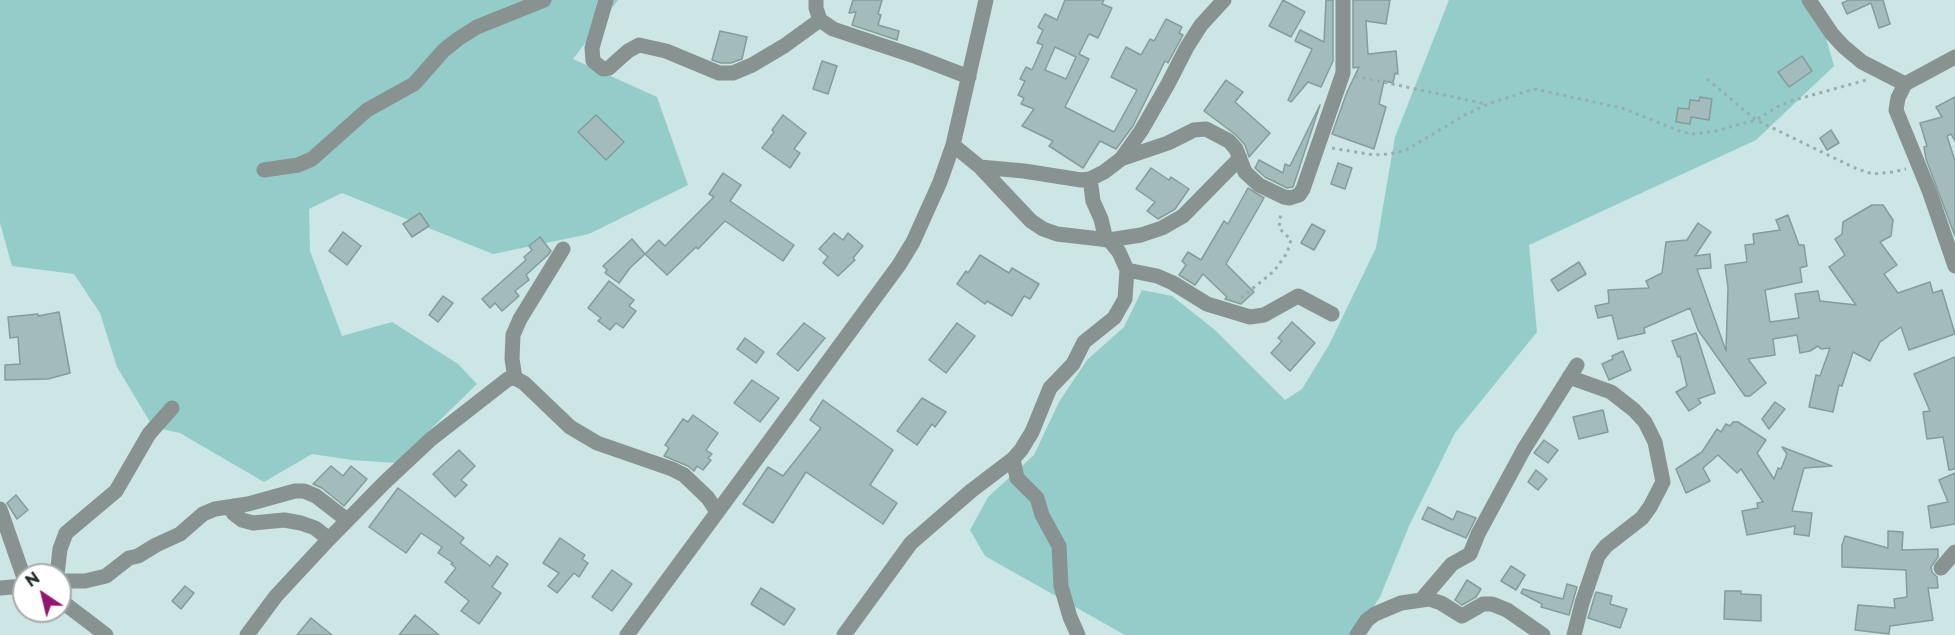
<!DOCTYPE html>
<style>
body{margin:0}
#map{position:relative;width:1955px;height:635px;overflow:hidden;background:#cbe6e4;font-family:Montserrat,sans-serif}
canvas{display:block}
.north{position:absolute;left:12px;top:563px;width:60px;height:60px;box-sizing:border-box;background:#fff;border:2px solid #a7acab;border-radius:50%;rotate:325deg;font-size:16px;font-weight:700;line-height:24px;text-align:center;color:#242f2e}
.north::after{content:'';display:block;margin:auto;width:21px;height:27px;background:#941670;clip-path:polygon(50% 0,100% 100%,50% 72%,0 100%)}
</style>
<div id="map">
<canvas width="1955" height="635"></canvas>
<div class="north">N</div>
</div>
<script>
const ctx = document.querySelector('canvas').getContext('2d');
ctx.lineJoin = 'round';
function paint(path, color) { ctx.fillStyle = color; ctx.fill(path, 'evenodd'); }
const toPath = rows => new Path2D(rows.map(r => 'M' + r).join(''));
function stroke(path, color, width, dash) { ctx.strokeStyle = color; ctx.lineWidth = width; ctx.lineCap = dash ? 'butt' : 'round'; ctx.setLineDash(dash || []); ctx.stroke(path); }
const green = toPath([
 [0,0,618,0,573,59,657,97,688,185,589,234,493,254,342,193,309,209,310,251,342,336,392,322,458,364,477,384,396,463,352,460,312,454,264,482,180,433,153,427,117,367,100,313,74,274,12,266,0,223],
 [1449,0,1815,0,1834,66,1756,140,1529,245,1537,332,1455,433,1409,526,1380,597,1355,635,1125,635,985,556,970,530,988,497,1034,455,1059,402,1087,360,1124,327,1142,290,1172,296,1215,330,1285,400,1302,389,1329,345,1376,248,1395,137]
]);
const building = toPath([
 [853,0,882,0,878,14,881,15,878,25,899,31,897,40,852,25,856,12,849,13,853,0],
 [1065,0,1104,0,1102,4,1112,8,1098,38,1089,34,1079,54,1089,59,1065,107,1114,132,1137,90,1111,77,1126,47,1141,55,1150,39,1154,41,1166,19,1182,27,1179,33,1183,35,1168,63,1165,61,1133,126,1116,149,1100,141,1083,168,1049,146,1053,141,1022,126,1034,109,1021,104,1024,98,1018,95,1025,81,1020,79,1026,67,1032,70,1043,45,1037,43,1043,30,1038,27,1045,14,1057,20,1065,0],
 [1055,47,1076,57,1066,79,1045,70,1055,47],
 [1283,0,1305,12,1291,37,1269,26,1283,0],
 [1326,0,1333,0,1333,61,1321,87,1308,82,1291,102,1288,100,1312,49,1295,41,1300,30,1324,42,1326,0],
 [1353,0,1390,0,1386,24,1366,21,1368,54,1396,51,1398,74,1395,73,1393,83,1384,81,1379,104,1386,107,1374,149,1332,134,1347,92,1359,67,1353,68,1353,0],
 [1849,0,1883,0,1890,24,1879,28,1871,3,1847,14,1842,3,1849,0],
 [720,31,747,37,742,59,731,63,721,63,712,60,720,31],
 [1802,56,1812,71,1789,87,1778,72,1802,56],
 [822,61,837,66,828,94,813,89,822,61],
 [1226,80,1243,92,1235,102,1270,133,1249,157,1245,145,1236,135,1204,111,1226,80],
 [1700,97,1712,99,1709,120,1691,117,1690,124,1676,122,1678,108,1689,109,1690,100,1699,101,1700,97],
 [1955,97,1955,141,1951,134,1947,136,1955,161,1955,236,1926,159,1924,147,1927,146,1920,123,1942,117,1936,107,1955,97],
 [1320,105,1293,187,1287,188,1265,177,1255,168,1259,160,1283,173,1285,164,1290,166,1320,105],
 [596,115,624,142,606,160,578,132,596,115],
 [783,115,806,133,794,149,800,153,790,168,762,148,774,132,772,130,783,115],
 [1831,130,1839,143,1827,150,1820,138,1831,130],
 [1338,163,1352,168,1345,189,1331,184,1338,163],
 [1151,168,1169,180,1171,177,1189,189,1175,209,1158,219,1147,211,1155,202,1136,189,1151,168],
 [723,173,741,185,730,201,794,245,783,261,725,221,698,249,696,247,667,275,645,254,659,240,665,246,714,197,709,194,723,173],
 [1248,188,1264,198,1226,264,1254,292,1241,304,1225,299,1227,297,1203,274,1195,285,1179,275,1186,265,1182,261,1188,252,1201,260,1224,221,1228,224,1248,188],
 [1872,205,1883,205,1893,220,1891,236,1880,242,1897,265,1884,274,1898,293,1930,282,1933,293,1942,290,1955,334,1909,350,1901,327,1880,342,1870,361,1853,352,1842,386,1839,385,1833,412,1809,407,1816,375,1820,376,1830,348,1821,349,1818,346,1810,351,1800,353,1797,335,1773,339,1775,355,1748,359,1766,383,1750,396,1745,396,1698,330,1690,308,1644,328,1645,333,1618,339,1612,315,1598,318,1595,306,1609,303,1608,290,1649,288,1646,281,1662,273,1666,242,1687,240,1698,223,1711,232,1695,256,1710,254,1711,268,1697,269,1726,351,1728,288,1725,265,1747,262,1745,245,1754,244,1753,234,1780,230,1776,220,1788,215,1799,245,1804,245,1807,266,1800,268,1802,282,1765,290,1770,322,1799,318,1795,294,1818,291,1820,301,1856,305,1829,267,1845,255,1835,239,1842,234,1843,222,1872,205],
 [420,213,429,226,412,237,403,224,420,213],
 [1312,224,1325,231,1314,250,1301,243,1312,224],
 [343,232,361,246,347,265,329,251,343,232],
 [834,233,843,240,848,233,863,246,853,258,855,260,838,276,823,263,828,257,819,249,834,233],
 [540,237,551,251,548,255,526,275,529,280,515,291,519,296,502,311,495,303,490,308,482,299,526,260,524,257,532,250,529,246,540,237],
 [632,239,645,254,630,268,619,283,605,273,607,270,603,266,632,239],
 [980,255,1009,273,1012,268,1039,284,1030,299,1024,296,1012,316,987,301,985,304,957,284,966,271,968,273,980,255],
 [1579,262,1586,274,1558,291,1551,280,1579,262],
 [609,281,634,300,629,306,636,311,623,328,616,323,610,330,598,321,601,318,588,308,609,281],
 [443,296,453,303,438,322,429,315,443,296],
 [59,312,70,373,48,379,5,380,5,365,20,364,18,337,10,338,8,317,38,314,38,316,59,312],
 [1292,322,1315,343,1290,371,1271,353,1282,341,1278,338,1292,322],
 [804,323,825,338,798,371,777,354,804,323],
 [957,323,975,336,946,373,929,360,957,323],
 [1696,333,1715,393,1698,399,1701,403,1689,411,1676,392,1687,386,1680,356,1678,357,1672,341,1696,333],
 [745,338,764,352,756,363,737,349,745,338],
 [1623,351,1631,370,1609,380,1602,364,1613,359,1612,356,1623,351],
 [1955,357,1955,469,1949,470,1943,437,1927,439,1923,412,1930,411,1914,374,1955,357],
 [752,380,779,398,760,422,734,403,752,380],
 [922,398,946,412,935,427,932,424,917,445,897,431,922,398],
 [823,400,893,450,870,485,897,503,883,524,806,472,773,523,743,504,768,467,783,476,821,428,810,420,823,400],
 [1775,402,1785,409,1769,429,1762,419,1775,402],
 [1603,410,1608,432,1579,439,1573,417,1603,410],
 [693,415,718,433,706,450,712,454,708,458,711,460,703,470,697,466,694,471,688,466,664,456,669,448,665,445,683,419,688,422,693,415],
 [1733,422,1738,422,1766,440,1757,453,1774,479,1778,468,1781,469,1787,454,1782,447,1832,466,1804,468,1792,511,1812,513,1809,536,1794,534,1795,526,1747,535,1742,511,1758,508,1757,503,1763,502,1741,469,1737,473,1718,455,1703,468,1710,481,1686,493,1676,469,1702,452,1717,429,1721,432,1726,424,1730,426,1733,422],
 [1544,440,1558,450,1548,463,1534,453,1544,440],
 [459,450,475,466,461,480,467,485,455,497,433,474,459,450],
 [331,466,343,476,351,466,367,479,344,506,322,488,313,484,331,466],
 [1536,470,1547,479,1538,490,1528,482,1536,470],
 [1955,473,1955,524,1931,528,1928,506,1948,502,1939,480,1955,473],
 [398,488,464,538,460,543,490,566,497,556,508,564,492,587,501,593,479,624,461,611,469,601,445,582,456,568,451,564,453,563,438,553,442,547,421,533,406,553,369,527,398,488],
 [16,495,28,510,17,519,7,503,16,495],
 [1428,507,1453,520,1457,511,1476,518,1466,538,1422,519,1428,507],
 [1888,531,1903,532,1902,550,1938,549,1938,557,1931,567,1932,572,1937,577,1938,588,1928,588,1933,620,1890,626,1889,634,1855,630,1858,605,1895,608,1894,599,1907,597,1906,570,1842,567,1842,545,1845,536,1888,548,1888,531],
 [560,538,585,555,582,559,588,563,579,577,574,573,557,593,548,586,559,573,543,563,560,538],
 [1511,566,1525,575,1516,590,1501,581,1511,566],
 [612,570,632,584,612,611,592,597,612,570],
 [1467,580,1481,589,1476,597,1462,605,1455,600,1467,580],
 [1567,584,1577,587,1569,615,1541,607,1542,604,1521,593,1523,589,1563,599,1567,584],
 [185,586,194,593,181,609,172,601,185,586],
 [761,588,795,609,784,625,751,604,761,588],
 [1725,591,1741,591,1741,594,1761,595,1761,621,1724,619,1725,591],
 [1596,592,1612,596,1610,604,1627,609,1620,628,1588,618,1596,592],
 [415,615,439,635,399,635,415,615],
 [311,618,332,635,297,635,311,618]
]);
const path = toPath([
 [1355,76,1486,104],
 [1707,79,1756,120,1857,169,1873,174,1893,172,1906,169],
 [1332,148,1374,155,1389,154,1406,150,1465,115,1488,104,1534,89,1622,108,1682,132,1695,134,1715,131,1756,120,1777,107,1791,101,1866,80],
 [1241,298,1274,271,1287,253,1291,240,1279,228,1281,211]
]);
const minor = toPath([
 [606,0,592,48,593,61,603,69,609,68,628,51,639,45,666,51,719,73,733,73,752,65,784,46,820,20],
 [816,0,816,8,820,20,833,29,917,57,969,77],
 [1809,0,1832,34,1843,46,1862,62,1905,84],
 [1955,57,1905,84,1898,98,1896,110,1930,193,1955,266],
 [1121,159,1168,143,1194,130,1206,129,1229,141,1236,149,1245,172,1259,185,1284,197,1290,198,1299,195,1303,189,1343,73,1343,0],
 [980,167,1024,171,1081,180,1090,179,1104,172,1121,159,1141,131,1168,84,1187,47,1201,25,1224,0],
 [264,170,298,165,312,159,367,110,414,84,444,50,458,39,477,27,544,0],
 [1090,179,1093,201,1101,219,1106,240],
 [1109,240,1141,235,1162,228,1183,216,1240,158],
 [1127,270,1157,276,1173,283,1207,304,1250,317,1264,315,1298,296,1332,314],
 [1569,377,1611,392,1634,410,1645,422,1655,442,1663,482,1650,507,1642,518,1606,546,1598,556,1582,603,1574,635],
 [515,378,512,359,513,335,520,319,563,249],
 [1013,459,1017,478,1037,498,1042,515,1059,546,1061,586,1070,617,1078,635],
 [233,506,233,513,242,520,253,523,284,520,301,523,315,528,329,539],
 [0,509,24,578],
 [1941,568,1955,552],
 [57,575,60,549,66,533,116,491,149,434,172,408],
 [60,581,85,581,106,576,129,558,138,556,156,545,180,534,203,514,215,509,248,504,295,491,304,491,316,496,347,520],
 [0,588,24,586],
 [1422,599,1452,564,1470,554,1478,534,1524,449,1577,365],
 [60,600,106,635],
 [247,635,276,596,329,539,384,483,431,439,508,379,515,378,524,383,570,427,597,443,672,469,684,475,708,498,717,512],
 [627,635,899,265,913,242,940,182,953,145,986,0],
 [844,635,911,543,971,491,1013,459,1021,450,1032,432,1050,388,1073,364,1084,342,1114,318,1125,299,1127,270,1119,252,1109,240,1057,234,1043,229,1031,221,980,167,953,145],
 [1357,635,1367,620,1375,614,1401,603,1429,599,1441,603,1462,616,1483,604,1492,604,1507,610,1543,635]
]);
paint(green, '#94ccc9');
paint(building, '#a3bcbb');
stroke(building, '#849c9b', 1.5);
stroke(path, '#98aead', 3, [3, 4.5]);
stroke(minor, '#879291', 15);
</script>
